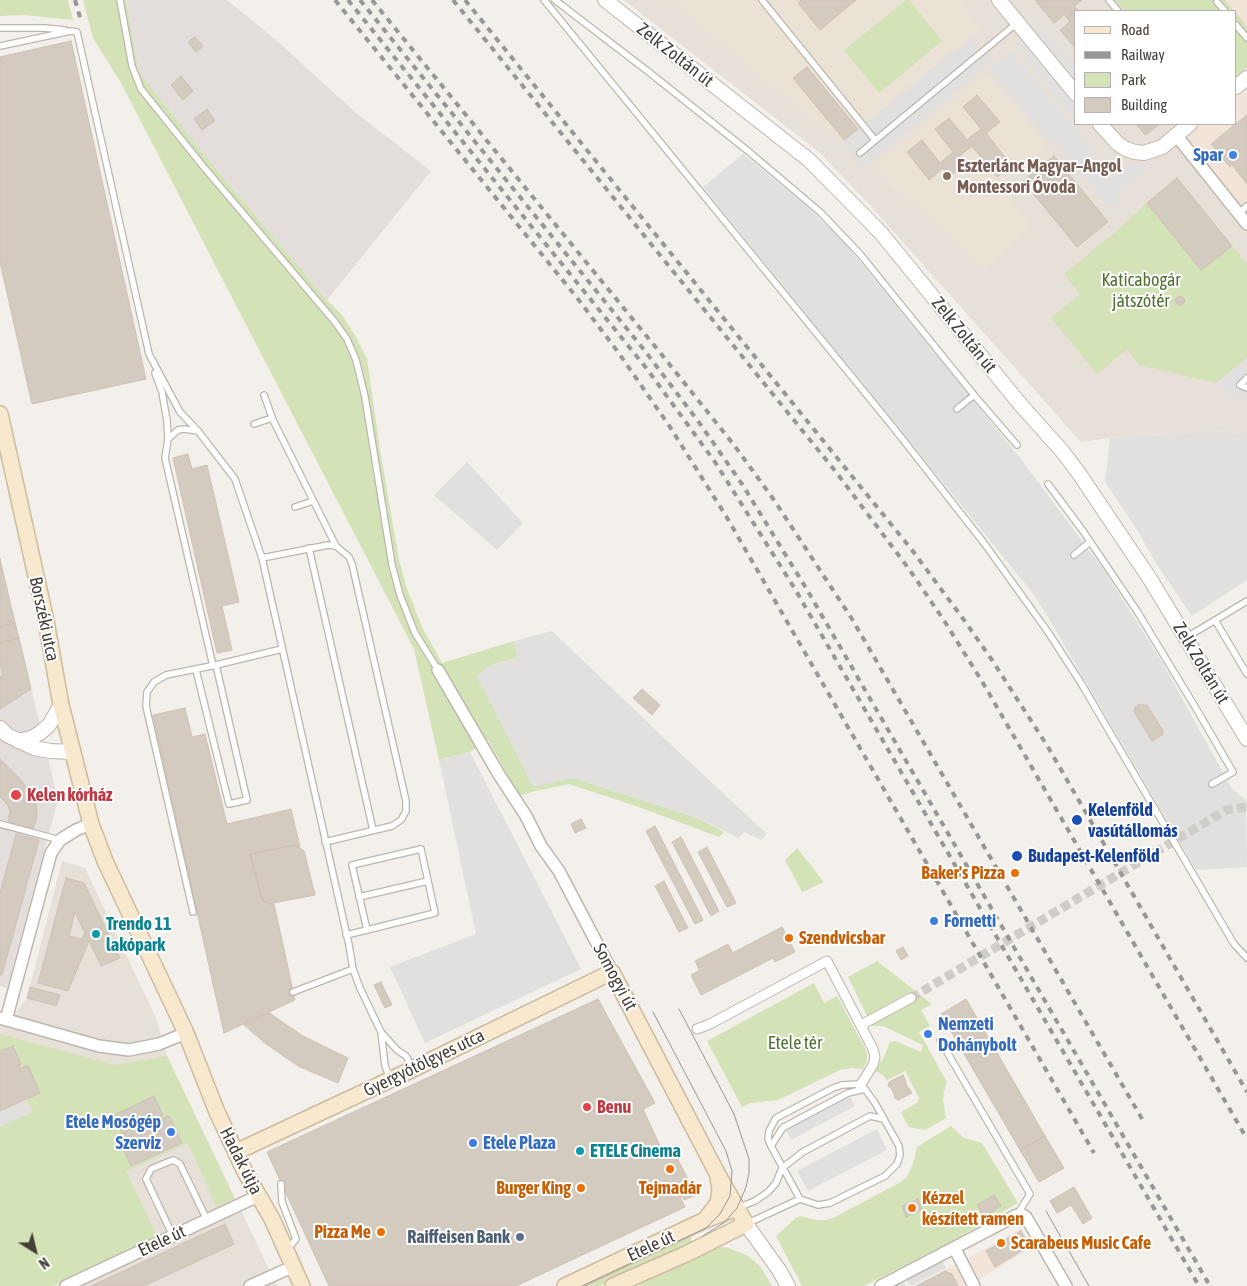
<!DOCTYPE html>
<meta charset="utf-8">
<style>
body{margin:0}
#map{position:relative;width:1247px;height:1286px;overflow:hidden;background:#f3efea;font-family:"Asap Condensed",sans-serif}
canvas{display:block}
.legend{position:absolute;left:1074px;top:10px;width:162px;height:115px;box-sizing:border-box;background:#fff;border:1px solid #b5b2b0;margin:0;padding:6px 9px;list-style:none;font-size:15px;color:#463f39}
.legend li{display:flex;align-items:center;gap:10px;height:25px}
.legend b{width:25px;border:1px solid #b5b2b0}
.north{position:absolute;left:10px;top:1226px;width:50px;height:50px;-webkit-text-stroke:4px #fff;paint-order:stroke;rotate:144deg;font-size:14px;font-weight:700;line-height:20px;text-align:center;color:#463f39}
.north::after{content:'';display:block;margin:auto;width:18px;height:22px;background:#463f39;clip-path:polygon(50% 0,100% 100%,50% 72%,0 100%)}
</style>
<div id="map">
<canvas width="1247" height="1286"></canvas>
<ul class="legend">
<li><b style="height:6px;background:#f8e9ce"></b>Road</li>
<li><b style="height:6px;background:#979797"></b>Railway</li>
<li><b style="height:14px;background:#d4e2b7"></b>Park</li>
<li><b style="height:14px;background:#d3cac0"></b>Building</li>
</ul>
<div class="north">N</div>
</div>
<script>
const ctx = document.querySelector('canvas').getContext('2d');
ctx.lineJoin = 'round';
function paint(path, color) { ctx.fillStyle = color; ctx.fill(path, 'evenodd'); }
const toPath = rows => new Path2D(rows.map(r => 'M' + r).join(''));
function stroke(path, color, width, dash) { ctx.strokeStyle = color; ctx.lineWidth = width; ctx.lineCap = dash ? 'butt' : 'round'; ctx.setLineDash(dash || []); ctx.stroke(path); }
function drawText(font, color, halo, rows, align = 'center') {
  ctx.font = font + ' "Asap Condensed",sans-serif'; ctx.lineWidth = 4; ctx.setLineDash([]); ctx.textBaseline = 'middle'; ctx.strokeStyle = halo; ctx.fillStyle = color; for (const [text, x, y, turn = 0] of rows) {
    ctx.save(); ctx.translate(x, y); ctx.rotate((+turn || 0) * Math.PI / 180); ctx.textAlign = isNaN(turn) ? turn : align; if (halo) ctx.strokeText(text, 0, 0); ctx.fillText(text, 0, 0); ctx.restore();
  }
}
const residential = toPath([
 [624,0,1247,0,1247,433,1207,431,1110,438,1081,442,869,204,819,152],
 [1076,11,1236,11,1236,124,1076,124],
 [62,861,85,868,156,1018,167,1056,277,1286,0,1286,0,1024,6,1025,27,998]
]);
const commercial = toPath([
 [1225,0,1247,0,1247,27,1236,11,1234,11],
 [1247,67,1247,213,1246,214,1174,127,1178,124,1236,124,1236,76],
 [1021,1229,1031,1248,968,1286,916,1286]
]);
const industrial = toPath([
 [126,0,227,0,276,40,356,113,431,171,327,300,216,169,139,72],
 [0,559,58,800,7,988,0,986]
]);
const education = toPath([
 [668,0,958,0,981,28,842,143,776,91],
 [987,72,1049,146,1002,184,1032,229,984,269,872,167]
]);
const green = toPath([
 [0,0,68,0,73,20,24,15,0,16],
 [83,0,126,0,139,72,216,169,327,300,342,315,356,337,367,359,381,456,399,560,407,589,423,629,442,663,514,641,518,658,497,663,477,676,533,786,574,778,695,817,724,832,719,837,636,806,569,784,535,791,519,796,488,740,470,752,439,760,414,649,121,83,93,38],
 [906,0,909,0,942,41,879,93,844,50],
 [1115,0,1225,0,1234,11,1125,11],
 [1236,13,1247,27,1247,67,1236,76],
 [1147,203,1201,270,1232,246,1247,264,1247,358,1216,383,1139,365,1127,349,1097,374,1051,318,1080,294,1064,274,1119,229],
 [797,848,824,882,802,892,785,860],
 [877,961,932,1004,921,1010,930,1026,919,1032,947,1082,944,1091,943,1100,946,1118,925,1130,909,1127,901,1113,903,1111,917,1103,919,1098,905,1071,887,1080,883,1075,876,1071,876,1068,884,1057,890,1042,895,1041,921,1052,923,1045,883,1026,872,1026,870,1025,913,1002,908,993,867,1016,848,977],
 [814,983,824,1003,837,996,867,1052,867,1060,863,1069,852,1068,840,1070,778,1100,750,1103,742,1107,707,1041],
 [0,1034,115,1065,167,1056,235,1199,217,1208,188,1143,126,1171,157,1236,51,1286,0,1286],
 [951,1126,964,1138,982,1143,1018,1203,951,1242,864,1286,802,1286,776,1236,796,1218,800,1216,816,1220,826,1220,833,1218,899,1183,907,1177,913,1164,917,1147],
 [689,1235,693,1243,600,1286,578,1286],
 [722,1247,729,1248,748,1256,760,1266,772,1286,639,1286,638,1284,715,1248]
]);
const parking = toPath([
 [1044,29,1076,67,1076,122,1016,47,1028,37,1031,40],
 [970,37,991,62,863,168,842,143],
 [1012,51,1101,160,1096,164,1105,174,1113,177,1130,164,1151,165,1118,192,1117,197,1120,203,1111,210,1060,148,1046,137,989,69],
 [743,154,804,204,844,242,1020,458,1106,573,1162,662,1232,789,1247,801,1246,815,1247,867,1196,870,1045,612,1031,591,703,187],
 [1138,705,1147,705,1163,731,1134,712,1135,707],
 [1247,358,1247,400,1232,399,1216,383],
 [1207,431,1247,433,1247,580,1192,616,1157,565,1139,533,1105,482,1110,438],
 [467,462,523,523,497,550,434,495],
 [552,631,681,754,767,834,761,840,744,832,738,838,695,817,574,778,533,787,477,676,488,666,518,658,514,641],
 [470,752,581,969,425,1043,390,967,476,934,439,760],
 [848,1093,855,1106,791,1140,784,1127],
 [26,1099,33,1112,0,1127,0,1111],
 [877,1129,887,1150,808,1191,797,1171],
 [942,1259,946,1268,911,1286,906,1280,903,1282,906,1286,890,1286]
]);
const building = toPath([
 [801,0,856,0,820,30,798,3,801,0],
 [1035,0,1082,0,1074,6,1077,10,1067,18,1064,15,1054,23,1035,0],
 [1076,11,1076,49,1060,30,1070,22,1067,18,1076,11],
 [195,37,203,46,196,52,188,42,195,37],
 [71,41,146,379,32,404,0,262,0,57,71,41],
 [807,67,858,129,844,140,793,78,807,67],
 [181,76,193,91,183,100,171,85,181,76],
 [977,95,1000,122,986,133,1011,165,997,177,972,146,958,157,965,165,950,177,943,168,929,180,907,152,922,140,940,163,953,152,935,129,949,118,967,140,981,129,963,107,977,95],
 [207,109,215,121,202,130,194,119,207,109],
 [1247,115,1247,184,1232,165,1230,167,1211,144,1247,115],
 [1136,124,1160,124,1145,135,1136,124],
 [1054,156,1108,222,1077,247,1023,181,1054,156],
 [1177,178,1232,246,1201,270,1147,203,1177,178],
 '1175.5 301a4.5 4.5 0 1 1 9 0a4.5 4.5 0 1 1-9 0Z',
 [188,454,192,469,207,465,239,602,222,606,232,650,217,653,173,458,188,454],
 [0,559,15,623,0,627,0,559],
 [15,623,19,638,0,643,0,627,15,623],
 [19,638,31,689,0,709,0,677,3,676,0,662,0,643,19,638],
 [642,689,660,705,652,715,633,698,642,689],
 [1138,705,1147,705,1163,731,1162,735,1152,741,1134,712,1135,707,1138,705],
 [185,708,192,737,205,734,227,824,291,809,300,847,295,845,250,854,261,895,263,901,268,904,274,904,295,1000,224,1033,153,715,185,708],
 [0,759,21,780,36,800,37,816,33,829,8,822,10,812,8,805,0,797,0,759],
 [581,819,586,828,575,833,571,824,581,819],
 [655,826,703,920,695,924,646,831,655,826],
 [16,834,39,840,2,975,0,975,0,893,16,834],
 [681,837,719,911,711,916,672,842,681,837],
 [295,845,304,851,315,895,268,904,263,901,261,895,250,854,295,845],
 [707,847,736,903,727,907,698,852,707,847],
 [66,878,84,883,120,958,101,966,89,941,68,991,38,983,66,878],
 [75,912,85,933,82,939,69,936,75,912],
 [664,881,688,928,679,932,655,886,664,881],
 [782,927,795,952,775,962,773,958,701,995,691,975,709,965,710,963,699,969,695,961,728,944,732,952,722,957,723,958,782,927],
 [903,947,908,956,901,960,896,951,903,947],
 [381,982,392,1005,385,1008,374,985,381,982],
 [30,987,60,995,56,1006,27,998,30,987],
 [598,999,655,1103,643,1109,666,1159,675,1154,696,1195,684,1200,682,1196,680,1197,685,1207,516,1286,329,1286,267,1152,598,999],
 [966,999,1045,1136,1020,1150,941,1014,966,999],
 [268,1012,303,1036,348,1058,338,1083,300,1067,266,1044,243,1024,268,1012],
 [13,1046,21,1064,19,1065,20,1069,28,1065,40,1093,0,1111,0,1051,13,1046],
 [903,1075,906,1081,906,1084,912,1093,898,1100,895,1098,892,1089,888,1086,889,1082,903,1075],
 [154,1096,163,1115,161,1116,162,1119,169,1116,182,1143,131,1166,119,1139,126,1135,125,1133,122,1134,114,1115,154,1096],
 [1045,1136,1064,1168,1039,1182,1020,1150,1045,1136],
 [1074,1187,1092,1218,1083,1224,1071,1205,1057,1213,1050,1201,1074,1187],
 [994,1195,1001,1206,984,1217,977,1205,994,1195],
 [918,1199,922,1210,906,1217,902,1206,918,1199],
 [225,1224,234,1244,153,1282,144,1286,91,1286,225,1224],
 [1021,1231,1030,1246,995,1267,986,1251,1021,1231],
 [945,1271,952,1274,958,1286,916,1286,945,1271]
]);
const pedestrianTunnel = toPath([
 [911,998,1226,810,1247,807]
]);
const service = toPath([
 [120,0,132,66,141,89,202,165,335,322,347,339,356,360,365,397,392,565,400,595,415,633,438,670],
 [544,0,893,427,984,543,1048,632,1081,683,1234,944,1247,958],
 [555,0,650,73,748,151,820,212,860,254,974,395,1017,445],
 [762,0,875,140],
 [1109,0,1118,11],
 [1217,2,1225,11],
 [1236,25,1247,38],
 [0,28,44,28,65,30],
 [0,46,71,31,77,32,149,354,180,412,198,431],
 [860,153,1017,23],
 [1239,213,1247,206],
 [155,373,162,392,167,421,168,439,165,458,213,666],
 [1247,378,1240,385,1247,388],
 [264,395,273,420,336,546],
 [957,409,974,395],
 [254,424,272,418],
 [168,439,178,430,184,429,198,431,235,479,262,558,349,945,353,969,360,988,381,1032,385,1066,390,1078],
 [1048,484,1083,531,1137,611,1197,710,1233,772,1212,784],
 [295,507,313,501],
 [309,548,373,830],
 [1074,555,1090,542],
 [262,558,328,545,336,546,349,557,352,564,406,801,406,811,401,820,392,826,325,842],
 [1215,620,1247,674],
 [1187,637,1247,601],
 [196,670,229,804,247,800,216,665],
 [0,824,60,840],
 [359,897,428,881],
 [193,912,146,706,147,692,154,682,166,675,216,665,282,649],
 [346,935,367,930,435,913,421,849,352,865,367,930],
 [293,992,353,969],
 [381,1032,397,1050,406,1056,412,1067],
 [940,1040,1030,1194,1017,1215],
 [858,1084,865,1089,875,1103,899,1146,900,1155,897,1164,885,1176,830,1203,818,1205,800,1199,771,1146,768,1139,769,1131,776,1118,833,1088,842,1085,858,1084],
 [771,1146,782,1129,784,1127,848,1093,865,1089],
 [281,1184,282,1202,296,1239,287,1250],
 [737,1208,755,1201,768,1192,776,1183,782,1168,803,1152,870,1116,884,1119],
 [746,1224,800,1199],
 [173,1236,146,1179,151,1169,173,1160,180,1164,207,1220]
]);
const pedestrian = toPath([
 [861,1025,911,998],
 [697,1029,710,1024,827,961,873,1049,875,1057,873,1065,860,1086]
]);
const minor = toPath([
 [1176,135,1247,224],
 [438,670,498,773,526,816,541,846,559,871,612,972],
 [0,1018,99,1046,129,1050,159,1044,186,1033],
 [6,1020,51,853,60,840,76,830,91,824],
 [955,1249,974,1286],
 [66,1286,258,1196],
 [250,1286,294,1266],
 [881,1286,1017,1215,1023,1215,1026,1217,1066,1286]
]);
const tertiary = toPath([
 [605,0,809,160,881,233,1020,404,1062,451,1078,472,1150,579,1247,739],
 [999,0,1076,94],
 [1236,87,1247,78],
 [1100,124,1118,144,1126,149,1135,152,1144,153,1162,147,1190,124],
 [0,728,7,735,34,748,50,751,72,752],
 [18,741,31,738,40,733,49,725,61,705],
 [746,1224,779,1270,788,1286]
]);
const secondary = toPath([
 [0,414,46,621,61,705,91,824,105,861,186,1033,217,1112,245,1172,272,1219,302,1286],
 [236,1152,413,1069,612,972,718,1175,746,1224,686,1254,613,1286],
 [705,1220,718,1203,720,1190,718,1177],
 [565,1286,705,1220,737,1208]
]);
const tram = toPath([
 [679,1009,734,1114,749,1159,749,1173,746,1187,737,1208,725,1222,703,1236],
 [1046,1211,1089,1286],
 [582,1286,706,1228,720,1214,730,1196,732,1171,726,1151,653,1012]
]);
const rail = toPath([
 [75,0,81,21],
 [335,0,578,299,618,352,670,427,726,516,1094,1153],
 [348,0,647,369,715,462,795,589,1199,1286],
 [360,0,645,351,698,421,742,484,806,588,1210,1286],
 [372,0,662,355,734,445,774,500,852,619,1145,1124],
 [453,0,836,472,909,569,945,622,983,683,1247,1139],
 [465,0,912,550,964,620,992,660,1048,747,1247,1092]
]);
const markers = [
 [1233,155,5,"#3f7fe0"],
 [947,176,5,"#8d6e63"],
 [16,795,6,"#e0444e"],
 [1077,820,6,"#1a4fb4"],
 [1017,856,6,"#1a4fb4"],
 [1015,873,5,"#e8710a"],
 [934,921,5,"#3f7fe0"],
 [96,934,5,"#0f9aa8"],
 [789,938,5,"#e8710a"],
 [928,1034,5,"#3f7fe0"],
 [587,1107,5,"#e0444e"],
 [171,1132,5,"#3f7fe0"],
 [473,1143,5,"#3f7fe0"],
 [580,1151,5,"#0f9aa8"],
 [670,1169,5,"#e8710a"],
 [581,1188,5,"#e8710a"],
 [912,1208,5,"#e8710a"],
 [381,1232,5,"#e8710a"],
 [520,1237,5,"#5c6f8a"],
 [1001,1243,5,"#e8710a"]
];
const streetNames = [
 ["Zelk Zoltán út",675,55,38],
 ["Zelk Zoltán út",964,335,51],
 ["Borszéki utca",44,619,78],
 ["Zelk Zoltán út",1201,663,59],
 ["Somogyi út",615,977,62],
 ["Gyergyótölgyes utca",424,1063,-26],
 ["Hadak útja",241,1161,63],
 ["Etele út",162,1241,-25],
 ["Etele út",651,1246,-25]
];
const shopNames = [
 ["Spar",1223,155,"right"],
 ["Fornetti",944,921],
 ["Nemzeti",938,1024],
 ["Dohánybolt",938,1045],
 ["Etele Mosógép",161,1122,"right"],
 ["Szerviz",161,1143,"right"],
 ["Etele Plaza",483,1143]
];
const educationNames = [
 ["Eszterlánc Magyar–Angol",957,166],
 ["Montessori Óvoda",957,187]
];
const parkNames = [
 ["Katicabogár",1141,280],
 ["játszótér",1141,301],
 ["Etele tér",795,1043]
];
const healthNames = [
 ["Kelen kórház",27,795],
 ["Benu",597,1107]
];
const transitNames = [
 ["Kelenföld",1088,810],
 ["vasútállomás",1088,831],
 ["Budapest-Kelenföld",1028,856]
];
const foodNames = [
 ["Baker's Pizza",1005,873],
 ["Szendvicsbar",799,938,"left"],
 ["Burger King",571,1188],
 ["Tejmadár",670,1188,"center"],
 ["Kézzel",922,1198,"left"],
 ["készített ramen",922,1219,"left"],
 ["Pizza Me",371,1232],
 ["Scarabeus Music Cafe",1011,1243,"left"]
];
const cultureNames = [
 ["Trendo 11",106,924],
 ["lakópark",106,945],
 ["ETELE Cinema",590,1151]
];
const serviceNames = [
 ["Raiffeisen Bank",510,1237]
];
paint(residential, '#e6e0d8');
paint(commercial, '#f2e4d8');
paint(industrial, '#e3dedb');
paint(education, '#eae2d5');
paint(green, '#d4e2b7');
paint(parking, '#e2e0de');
paint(building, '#d3cac0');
stroke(building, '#cdc1b4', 1);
stroke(pedestrianTunnel, '#d0ccc7', 9, [9, 4.5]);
stroke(service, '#bdb6ad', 8);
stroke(pedestrian, '#bdb6ad', 11);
stroke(minor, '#bdb6ad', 14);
stroke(tertiary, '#bdb6ad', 16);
stroke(secondary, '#cdbb9f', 18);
stroke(service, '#fff', 5.5);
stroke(pedestrian, '#fff', 9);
stroke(minor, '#fff', 11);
stroke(tertiary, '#fff', 14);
stroke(secondary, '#f8e9ce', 15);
stroke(tram, '#979797', 1);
stroke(rail, '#979797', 4, [6, 6]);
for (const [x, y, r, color] of markers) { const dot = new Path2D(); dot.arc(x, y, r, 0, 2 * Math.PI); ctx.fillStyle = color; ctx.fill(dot); stroke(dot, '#fff', 2); }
drawText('18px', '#463f39', '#fff', streetNames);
drawText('bold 18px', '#366cbe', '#fff', shopNames, 'left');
drawText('bold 18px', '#785e54', '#fff', educationNames, 'left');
drawText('18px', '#517132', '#fff', parkNames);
drawText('bold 18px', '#be3a42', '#fff', healthNames, 'left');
drawText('bold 18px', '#164399', '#fff', transitNames, 'left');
drawText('bold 18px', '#c56008', '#fff', foodNames, 'right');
drawText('bold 18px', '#0d838f', '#fff', cultureNames, 'left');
drawText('bold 18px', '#4e5e75', '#fff', serviceNames, 'right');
</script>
